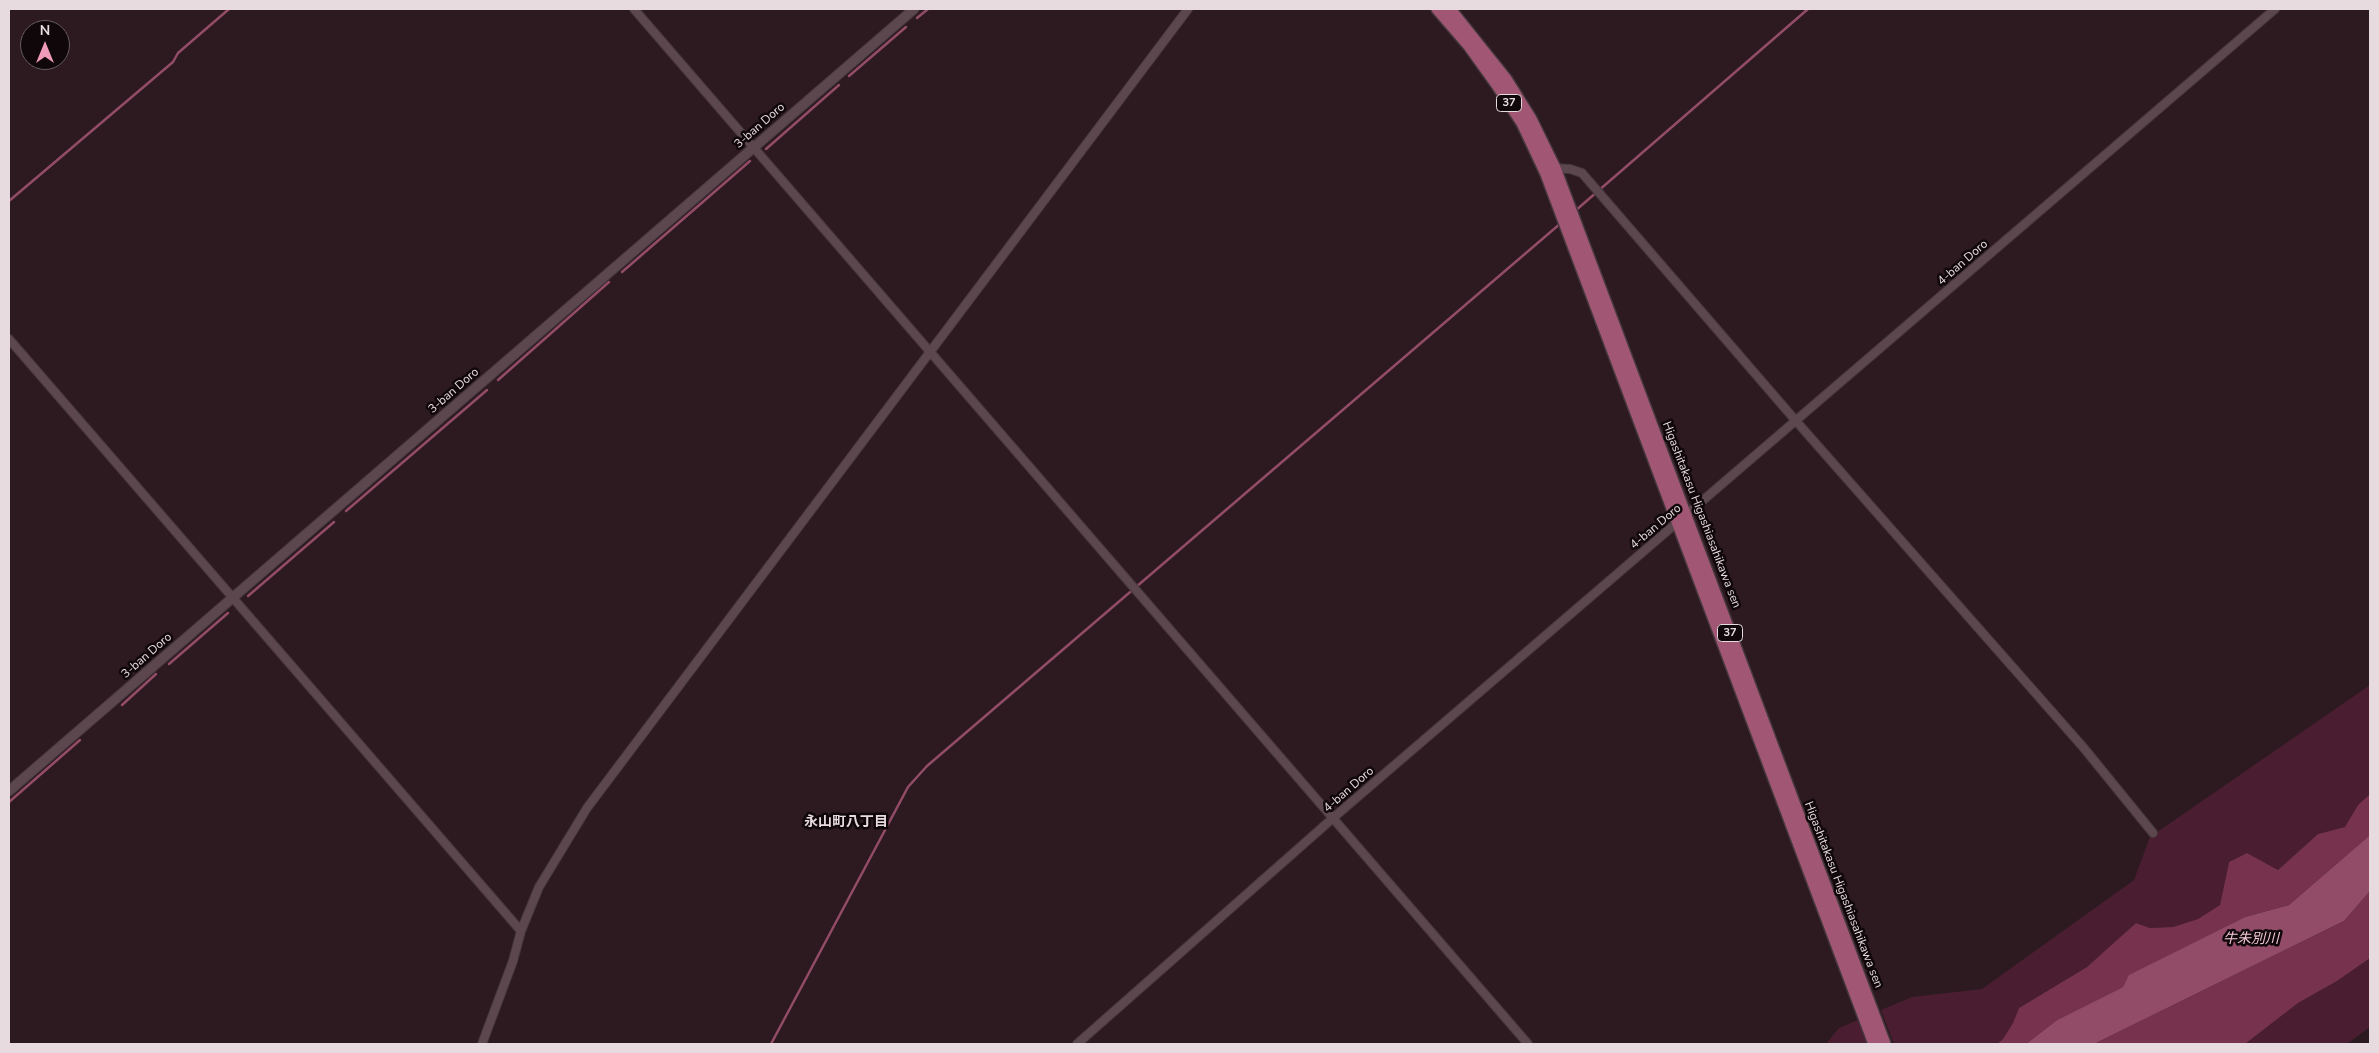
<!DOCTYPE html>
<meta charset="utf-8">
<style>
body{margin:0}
#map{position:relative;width:2379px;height:1053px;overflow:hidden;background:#2c1a20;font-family:"Nunito Sans",sans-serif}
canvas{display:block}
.frame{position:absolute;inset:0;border:10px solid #e8dbdf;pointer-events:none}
.north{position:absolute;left:20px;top:20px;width:50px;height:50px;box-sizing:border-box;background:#0f070a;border:1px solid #665c5f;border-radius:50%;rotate:0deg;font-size:14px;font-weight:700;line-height:20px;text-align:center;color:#e8dbdf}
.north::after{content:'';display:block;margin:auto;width:18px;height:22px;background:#ef9ab8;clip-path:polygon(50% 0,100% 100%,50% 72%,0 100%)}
</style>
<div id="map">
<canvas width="2379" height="1053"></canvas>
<div class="frame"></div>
<div class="north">N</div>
</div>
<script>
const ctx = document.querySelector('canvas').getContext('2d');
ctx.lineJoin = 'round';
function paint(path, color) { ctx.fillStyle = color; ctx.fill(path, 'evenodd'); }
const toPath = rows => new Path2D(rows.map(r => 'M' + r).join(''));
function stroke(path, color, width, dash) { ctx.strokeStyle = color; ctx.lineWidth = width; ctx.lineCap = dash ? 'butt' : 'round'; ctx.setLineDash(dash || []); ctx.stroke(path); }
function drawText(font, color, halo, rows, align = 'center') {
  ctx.font = font + ' "Nunito Sans","Noto Sans JP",sans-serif'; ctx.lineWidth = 5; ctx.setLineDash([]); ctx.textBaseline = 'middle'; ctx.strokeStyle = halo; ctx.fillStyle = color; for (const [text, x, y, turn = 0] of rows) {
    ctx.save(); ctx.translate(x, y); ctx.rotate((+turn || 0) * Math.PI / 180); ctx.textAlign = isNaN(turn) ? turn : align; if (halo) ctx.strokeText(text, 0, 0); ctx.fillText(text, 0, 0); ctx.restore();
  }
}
const green = toPath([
 [2370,685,2370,794,2358,805,2345,827,2318,834,2278,870,2247,853,2229,862,2220,905,2198,919,2173,927,2150,928,2136,923,2087,967,2019,1008,2013,1023,2003,1039,1997,1044,1894,1044,1881,1010,1912,997,1982,989,2134,880,2150,837],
 [2370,958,2370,1027,2347,1044,2245,1044,2298,1003,2337,981],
 [1865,1017,1874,1044,1826,1044,1839,1028]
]);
const forest = toPath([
 [2370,794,2370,835,2289,905,2245,917,2130,975,2123,987,2057,1020,2026,1044,1997,1044,2003,1039,2013,1023,2019,1008,2087,967,2136,923,2150,928,2173,927,2198,919,2220,905,2229,862,2247,853,2278,870,2318,834,2345,827,2358,805],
 [2370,891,2370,958,2337,981,2298,1003,2245,1044,2094,1044,2344,921]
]);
const water = toPath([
 [2370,835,2370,891,2344,921,2094,1044,2026,1044,2057,1020,2123,987,2129,975,2245,917,2289,905]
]);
const stream = toPath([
 [917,18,928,9],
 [849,76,906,27],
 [766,149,839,85],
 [9,201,173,62,178,53,229,9],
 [1575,211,1808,9],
 [622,272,750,161],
 [498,380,609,282],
 [346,511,487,390],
 [248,596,334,522],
 [169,664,228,613],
 [122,705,156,674],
 [9,802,80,740],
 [771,1044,908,787,927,766,1561,223]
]);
const minor = toPath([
 [634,9,1528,1044],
 [1553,168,1570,169,1582,173,1796,421,2083,747,2153,833],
 [9,339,521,931],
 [482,1044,513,961,521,931,539,887,587,808,1188,9],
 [1077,1044,1333,818,2275,9]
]);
const tertiary = toPath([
 [9,791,914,9]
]);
const primary = toPath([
 [1437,9,1469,46,1497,85,1522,123,1546,174,1874,1044],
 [1450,9,1506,79,1531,119,1555,168,1885,1044]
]);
const shields = [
 [1509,103,25],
 [1730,633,25]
];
const shieldNames = [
 ["37",1509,103],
 ["37",1730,633]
];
const streetNames = [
 ["3-ban Doro",760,126,-41],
 ["4-ban Doro",1963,263,-41],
 ["3-ban Doro",454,391,-41],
 ["Higashitakasu Higashiasahikawa sen",1701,515,69],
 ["4-ban Doro",1656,527,-40],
 ["3-ban Doro",147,656,-41],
 ["4-ban Doro",1349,790,-41],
 ["Higashitakasu Higashiasahikawa sen",1843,895,69]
];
const neighbourhoodNames = [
 ["永山町八丁目",846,823]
];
const waterNames = [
 ["牛朱別川",2251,940]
];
paint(green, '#4a1e30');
paint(forest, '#77334e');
paint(water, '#934c67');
stroke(stream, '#934c67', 2.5);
stroke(minor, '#46383d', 10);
stroke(tertiary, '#46383d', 11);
stroke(primary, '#46383d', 14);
stroke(minor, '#5c474e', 8);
stroke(tertiary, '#5c474e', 9);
stroke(primary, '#a15774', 11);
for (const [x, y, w] of shields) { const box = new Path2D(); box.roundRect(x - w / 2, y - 8.5, w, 17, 4); ctx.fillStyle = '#0f070a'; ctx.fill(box); stroke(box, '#e8dbdf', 1); }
drawText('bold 11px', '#e8dbdf', null, shieldNames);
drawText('12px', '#e8dbdf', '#0f070a', streetNames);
drawText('bold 14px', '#e8dbdf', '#0f070a', neighbourhoodNames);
drawText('italic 14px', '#f3c8d5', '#0f070a', waterNames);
</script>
